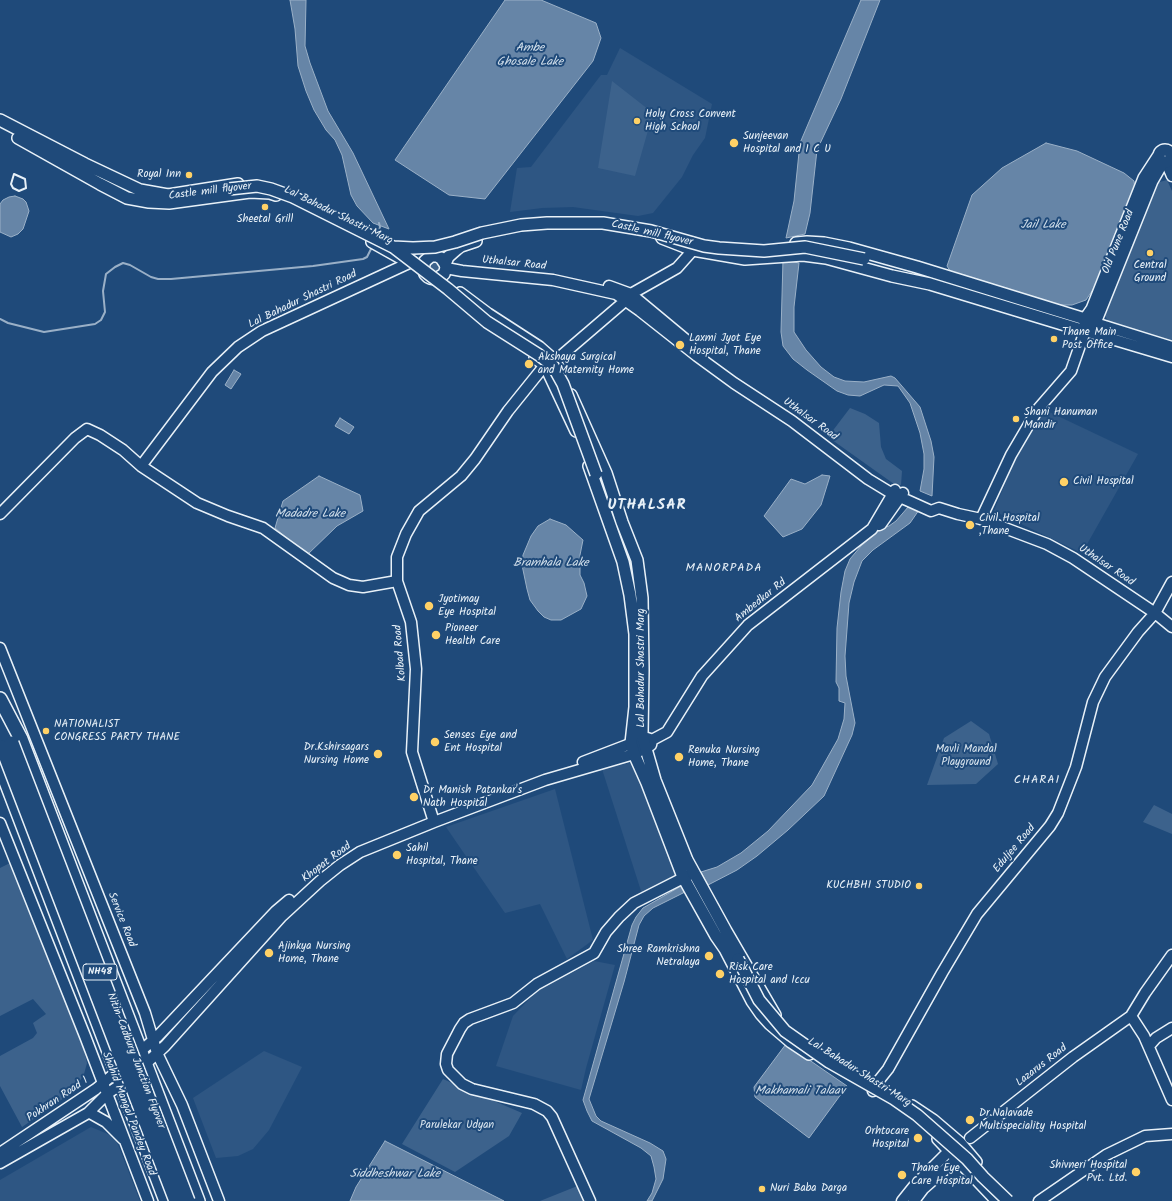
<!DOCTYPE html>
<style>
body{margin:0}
canvas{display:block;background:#1f4a7a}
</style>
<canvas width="1172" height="1201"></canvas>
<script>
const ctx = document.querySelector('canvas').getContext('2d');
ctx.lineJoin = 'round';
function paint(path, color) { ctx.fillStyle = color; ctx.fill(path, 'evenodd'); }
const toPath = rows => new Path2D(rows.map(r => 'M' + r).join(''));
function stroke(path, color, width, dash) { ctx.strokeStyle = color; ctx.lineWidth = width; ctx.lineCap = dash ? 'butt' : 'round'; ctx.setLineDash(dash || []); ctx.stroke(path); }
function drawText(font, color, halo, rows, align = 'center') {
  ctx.font = font + ' Kalam,sans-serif'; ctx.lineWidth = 4; ctx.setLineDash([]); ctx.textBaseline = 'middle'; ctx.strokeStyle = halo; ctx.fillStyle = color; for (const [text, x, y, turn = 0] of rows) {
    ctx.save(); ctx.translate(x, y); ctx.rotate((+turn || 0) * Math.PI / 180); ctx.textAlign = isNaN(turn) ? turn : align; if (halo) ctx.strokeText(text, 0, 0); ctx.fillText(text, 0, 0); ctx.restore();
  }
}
const built = toPath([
 [620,48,712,104,705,138,693,155,682,177,653,213,638,216,573,207,542,208,510,212,517,168,531,167,601,75,607,75],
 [1043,409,1138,454,1082,553,994,511,1019,449],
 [629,763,635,765,678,873,676,877,642,894,602,769],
 [555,789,593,940,567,959,540,904,505,913,446,827],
 [594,961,615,965,586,1068,581,1090,496,1066,513,1016,536,992],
 [264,1051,302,1067,269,1130,253,1149,238,1156,216,1158,193,1098],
 [91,1127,115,1137,140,1201,0,1201,0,1180]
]);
const green = toPath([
 [612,81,653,113,635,176,598,168],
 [1167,180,1172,191,1172,341,1108,321,1104,314,1156,183],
 [436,260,441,266,439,272,435,273,428,268,429,263],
 [850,408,865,414,879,423,881,447,886,459,902,471,901,485,894,484,828,437],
 [971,721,989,734,998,764,976,784,927,785,944,738],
 [1154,805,1172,814,1172,834,1143,822],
 [12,862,81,1038,87,1063,84,1074,77,1086,67,1096,22,1127,0,1086,0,1056,33,1038,37,1033,33,1023,46,1014,33,999,0,1016,0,868],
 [443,1079,522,1113,509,1136,455,1172,402,1144],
 [580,1185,586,1201,540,1201]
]);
const water = toPath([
 [290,0,306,0,305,46,310,63,328,111,353,153,389,229,373,223,357,206,351,195,342,155,335,140,326,130,314,110,306,91,298,66,295,29,290,0],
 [505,0,541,0,596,23,601,38,593,61,485,199,449,195,395,160,505,0],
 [861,0,880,0,841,99,817,150,810,213,805,234,786,238,794,201,800,143,861,0],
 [1046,143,1077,151,1124,173,1134,181,1135,191,1100,279,1086,300,1072,305,1058,305,952,274,947,266,972,195,1002,168,1046,143],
 [15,196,23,199,26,202,29,211,23,229,18,234,11,237,0,232,0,204,3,200,9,197,15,196],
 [783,260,799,263,794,307,794,332,806,350,821,367,834,377,845,381,864,382,891,376,895,378,920,407,931,441,934,457,932,496,920,491,924,469,924,454,920,433,910,403,898,386,884,385,860,396,848,395,837,391,807,370,793,359,783,346,781,332,783,260],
 [234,370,241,374,231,389,225,385,234,370],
 [340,418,354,427,349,434,335,426,340,418],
 [822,475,830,476,821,505,802,529,783,537,764,516,791,479,805,484,822,475],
 [319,476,360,495,363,511,337,526,307,555,275,528,283,501,319,476],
 [909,506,919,510,910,523,873,550,862,561,854,582,849,603,845,656,846,676,855,723,852,735,824,796,788,830,757,856,737,870,708,885,701,872,717,867,741,853,768,831,812,785,838,739,844,719,845,703,839,701,839,688,836,682,837,628,841,592,845,571,850,559,861,546,882,528,889,526,896,521,909,506],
 [550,519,566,525,583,540,580,555,580,575,584,583,587,596,581,609,561,620,551,620,544,617,538,611,530,600,527,589,522,565,523,555,531,536,538,526,550,519],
 [683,885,687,891,653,908,644,916,639,925,624,982,589,1099,596,1116,601,1121,650,1143,663,1151,666,1159,663,1179,652,1201,647,1201,652,1193,656,1179,654,1167,651,1156,641,1148,592,1121,587,1111,583,1100,632,925,636,917,643,908,683,885],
 [786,1044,847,1086,809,1138,755,1097,754,1087,786,1044],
 [385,1141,504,1201,350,1201,356,1187,385,1141]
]);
const stream = toPath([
 [377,236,380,227,379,223],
 [0,319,8,323,44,332,95,324,101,320,105,312,103,291,106,274,115,267,123,263,130,265,151,277,158,279,171,279,313,266,363,259,367,257,372,247]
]);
const secondary = toPath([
 [1166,162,1172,176],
 [446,268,462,271,553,280,616,294,640,311,697,356,734,383,792,421,868,479,891,493,931,511,939,508,958,514,981,519,1047,544,1073,558,1155,613,1172,627],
 [609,286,631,294,690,343],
 [1095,323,1172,347],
 [141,466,212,372,238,347,262,331,409,263],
 [0,514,75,438,87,429,100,435,123,450,141,466,197,503,228,516,263,528,333,578,349,585,363,587,397,581],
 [981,519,1011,455,1038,409,1071,371,1085,331,1172,357],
 [879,525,881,524,903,493],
 [0,648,145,1013,157,1053,182,1105,219,1201],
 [652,740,667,732,702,676,748,625,872,529,895,490],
 [583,762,643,739,647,738,650,739],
 [434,822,412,752,416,669,411,622,397,581,397,557,406,534,419,511,461,476,475,459,508,411,545,365,555,361,625,301,631,294,677,268,693,250,696,244],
 [0,823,85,1036,148,1201],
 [1131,1016,1144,1036,1172,1100],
 [1149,1046,1156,1038,1172,1028],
 [136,1055,157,1037,276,911,289,900],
 [141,1068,165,1046,282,916,320,881,340,865,360,852,434,822,545,780,634,754,651,745,652,740],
 [873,1091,876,1084,888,1069,942,973,977,914,1050,826,1058,813,1076,767,1093,702,1105,677,1138,632,1155,613,1172,582],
 [88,1113,90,1113,106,1122,123,1139],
 [970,1138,1073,1057,1131,1016,1145,993,1172,955],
 [0,1153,96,1089,121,1068],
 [0,1163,88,1113,107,1094,127,1080],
 [590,1201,552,1117,547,1111,534,1104,472,1089,462,1084,448,1070,446,1064,447,1054,460,1029,464,1023,470,1019,513,1003,537,984,594,953,606,932,619,917,634,903,691,874],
 [902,1201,914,1186,954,1146],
 [914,1201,923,1189,957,1159,961,1152],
 [1039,1201,1106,1155,1145,1136,1172,1134]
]);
const primary = toPath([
 [0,120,85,164,140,190,168,195,238,184],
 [18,138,100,184,127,198,149,202,169,203,250,192,270,193,276,195],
 '1159 156a6 6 0 1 1 12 0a6 6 0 1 1-12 0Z',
 [662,238,693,250,745,259,803,255,826,258,892,276,930,284,1085,331],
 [372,242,406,261],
 [796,243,807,242,824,243,849,248,917,267,1085,319,1095,323],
 [445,264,448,257,457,249,461,246,476,241],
 [428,277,425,274,423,268,425,261,431,256,437,256,441,258,445,264,446,268,444,274,436,279,430,278],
 [460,293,488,314,539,347,555,361,560,372],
 [1085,325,1085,319,1092,309,1144,178,1159,155],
 [1090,327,1095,323,1152,181,1163,162],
 [535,358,545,365,576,431],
 [571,395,606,473,622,522,637,560,642,598,643,670,642,735,655,780,687,860,726,931,775,1015],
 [589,466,623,562,630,595,635,634,635,707,631,743,634,754,647,783,683,877,716,936,725,949,752,1001,761,1014,770,1024,791,1042,809,1054],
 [912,1106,933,1120,960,1143,976,1162],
 [938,1139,997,1201]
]);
const highway = toPath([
 [0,699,21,739,198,1201],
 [0,766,166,1201]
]);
const rail = toPath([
 [14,174,25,179,26,188,19,191,13,188,11,184,14,174]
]);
const primaryBridge = toPath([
 [229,189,257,186,271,189,293,197,393,247,448,289,487,322,539,355,553,366,563,384,596,474],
 [393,247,413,248,435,247,455,242,482,233,521,225,547,223,603,223,651,231,704,246,719,248,764,251,805,247,864,259],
 [738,959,759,1000,785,1031,829,1062,894,1099,917,1115,967,1159,983,1177,1008,1201]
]);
const highwayBridge = toPath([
 [12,743,188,1201],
 [2,747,176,1201]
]);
const markers = [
 [637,121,4,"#ffd166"],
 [734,143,5,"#ffd166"],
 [189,175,4,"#ffd166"],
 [265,207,4,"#ffd166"],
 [1150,253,4,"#ffd166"],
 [1054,339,4,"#ffd166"],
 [680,345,5,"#ffd166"],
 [529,364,5,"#ffd166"],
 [1016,419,4,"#ffd166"],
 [1064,482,5,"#ffd166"],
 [970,525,5,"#ffd166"],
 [429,606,5,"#ffd166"],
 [436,635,5,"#ffd166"],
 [46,731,4,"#ffd166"],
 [435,742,5,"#ffd166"],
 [378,754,5,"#ffd166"],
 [679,757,5,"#ffd166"],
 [414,797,5,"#ffd166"],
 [397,855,5,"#ffd166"],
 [919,886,4,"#ffd166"],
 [269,953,5,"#ffd166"],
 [709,956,5,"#ffd166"],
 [720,974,5,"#ffd166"],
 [970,1120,5,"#ffd166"],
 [918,1138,5,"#ffd166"],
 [1136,1172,5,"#ffd166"],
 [902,1175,5,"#ffd166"],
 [762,1189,4,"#ffd166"]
];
const shields = [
 [100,972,34]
];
const shieldNames = [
 ["NH48",100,972]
];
const poiNames = [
 ["Holy Cross Convent",645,115],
 ["High School",645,128],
 ["Sunjeevan",743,137],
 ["Hospital and I C U",743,150],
 ["Royal Inn",181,175,"right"],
 ["Sheetal Grill",265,220,"center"],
 ["Central",1150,266,"center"],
 ["Ground",1150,279,"center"],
 ["Thane Main",1062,333],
 ["Post Office",1062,346],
 ["Laxmi Jyot Eye",689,339],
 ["Hospital, Thane",689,352],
 ["Akshaya Surgical",538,358],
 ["and Maternity Home",538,371],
 ["Shani Hanuman",1024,413],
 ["Mandir",1024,426],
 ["Civil Hospital",1073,482],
 ["Civil Hospital",979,519],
 [",Thane",979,532],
 ["Jyotimay",438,600],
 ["Eye Hospital",438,613],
 ["Pioneer",445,629],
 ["Health Care",445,642],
 ["NATIONALIST",54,725],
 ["CONGRESS PARTY THANE",54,738],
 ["Senses Eye and",444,736],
 ["Ent Hospital",444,749],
 ["Dr.Kshirsagars",369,748,"right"],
 ["Nursing Home",369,761,"right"],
 ["Renuka Nursing",688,751],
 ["Home, Thane",688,764],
 ["Dr Manish Patankar's",423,791],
 ["Nath Hospital",423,804],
 ["Sahil",406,849],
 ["Hospital, Thane",406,862],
 ["KUCHBHI STUDIO",911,886,"right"],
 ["Ajinkya Nursing",278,947],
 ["Home, Thane",278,960],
 ["Shree Ramkrishna",700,950,"right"],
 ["Netralaya",700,963,"right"],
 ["Risk Care",729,968],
 ["Hospital and Iccu",729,981],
 ["Dr.Nalavade",979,1114],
 ["Multispeciality Hospital",979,1127],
 ["Orhtocare",909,1132,"right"],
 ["Hospital",909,1145,"right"],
 ["Shivneri Hospital",1127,1166,"right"],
 ["Pvt. Ltd.",1127,1179,"right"],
 ["Thane Eye",911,1169],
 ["Care Hospital",911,1182],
 ["Nuri Baba Darga",770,1189]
];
const streetNames = [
 ["Castle mill flyover",210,192,-7],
 ["Lal Bahadur Shastri Marg",338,216,26],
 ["Castle mill flyover",652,234,13],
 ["Old Pune Road",1119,242,-68],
 ["Uthalsar Road",514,264,6],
 ["Lal Bahadur Shastri Road",303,300,-26],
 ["Uthalsar Road",810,420,36],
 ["Uthalsar Road",1106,566,34],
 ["Ambedkar Rd",761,601,-39],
 ["Kolbad Road",401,653,-95],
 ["Lal Bahadur Shastri Marg",642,668,-90],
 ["Eduljee Road",1015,849,-50],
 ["Khopat Road",327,863,-37],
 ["Service Road",121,920,68],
 ["Nitin-Cadbury Junction Flyover",135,1061,69],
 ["Lazarus Road",1042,1066,-38],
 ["Lal Bahadur Shastri Marg",859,1073,32],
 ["Pokhran Road 1",58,1100,-34],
 ["Shahid Mangal Pandey Road",128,1114,69]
];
const parkNames = [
 ["Mavli Mandal",966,750],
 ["Playground",966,763],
 ["Parulekar Udyan",457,1126]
];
const waterNames = [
 ["Ambe",530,49],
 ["Ghosale Lake",530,63],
 ["Jail Lake",1043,226],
 ["Madadre Lake",310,515],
 ["Bramhala Lake",551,564],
 ["Makhamali Talaav",800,1092],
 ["Siddheshwar Lake",395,1175]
];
const neighbourhoodNames = [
 ["MANORPADA",724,569],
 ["CHARAI",1037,781]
];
const districtNames = [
 ["UTHALSAR",647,506]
];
paint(built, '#2e5683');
paint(green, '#3c628c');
paint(water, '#6685a7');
stroke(water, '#9ab0c7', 1);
stroke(stream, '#9ab0c7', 2);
stroke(secondary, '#e8f1f8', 13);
stroke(primary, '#e8f1f8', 14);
stroke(highway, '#e8f1f8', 16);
stroke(secondary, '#1f4a7a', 10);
stroke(primary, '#1f4a7a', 11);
stroke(highway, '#1f4a7a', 13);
stroke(rail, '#e8f1f8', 2);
stroke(primaryBridge, '#e8f1f8', 14, []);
stroke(highwayBridge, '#e8f1f8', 16, []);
stroke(primaryBridge, '#1f4a7a', 11);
stroke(highwayBridge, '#1f4a7a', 13);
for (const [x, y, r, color] of markers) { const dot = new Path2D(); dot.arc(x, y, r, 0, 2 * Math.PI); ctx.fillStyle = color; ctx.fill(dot); stroke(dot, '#1f4a7a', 1.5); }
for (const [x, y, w] of shields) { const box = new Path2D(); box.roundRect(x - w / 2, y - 8, w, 16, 3); ctx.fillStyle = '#1f4a7a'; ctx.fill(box); stroke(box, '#e8f1f8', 1); }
drawText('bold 10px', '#e8f1f8', null, shieldNames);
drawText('11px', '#e8f1f8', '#1f4a7a', poiNames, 'left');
drawText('11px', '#e8f1f8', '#1f4a7a', streetNames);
drawText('11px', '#d7e3ed', '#1f4a7a', parkNames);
drawText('italic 12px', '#d4e1ec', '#1f4a7a', waterNames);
ctx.letterSpacing = '1px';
drawText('12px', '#e8f1f8', '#1f4a7a', neighbourhoodNames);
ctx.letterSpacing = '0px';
ctx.letterSpacing = '1px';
drawText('bold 15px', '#e8f1f8', '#1f4a7a', districtNames);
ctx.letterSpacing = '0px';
</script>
